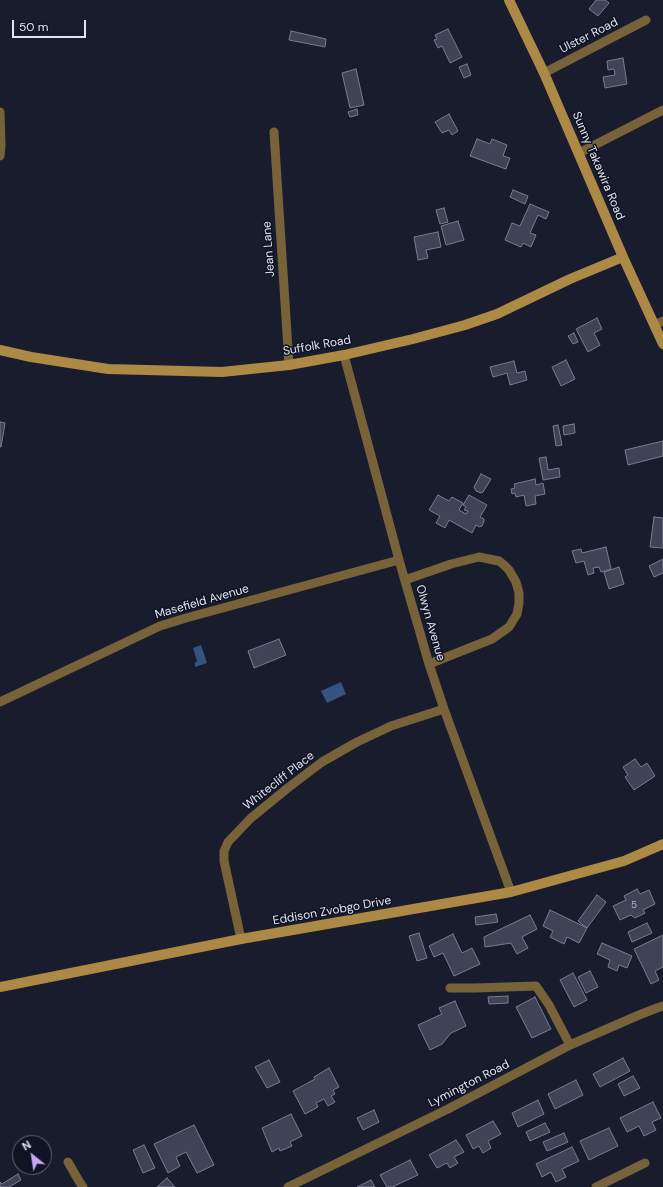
<!DOCTYPE html>
<style>
body{margin:0}
#map{position:relative;width:663px;height:1187px;overflow:hidden;background:#191c2d;font-family:"DM Sans",sans-serif}
canvas{display:block}
.north{position:absolute;left:12px;top:1135px;width:40px;height:40px;box-sizing:border-box;background:#101323;border:1px solid #646775;border-radius:50%;rotate:330deg;font-size:11px;font-weight:700;line-height:16px;text-align:center;color:#e2e5f1}
.north::after{content:'';display:block;margin:auto;width:14px;height:18px;background:#c6a6f0;clip-path:polygon(50% 0,100% 100%,50% 72%,0 100%)}
.scale{position:absolute;left:12px;top:20px;width:74px;height:18px;box-sizing:border-box;border:2px solid #e2e5f1;border-top:0;padding-left:5px;font-size:12px;line-height:14px;white-space:nowrap;color:#e2e5f1;-webkit-text-stroke:3px #101323;paint-order:stroke}
</style>
<div id="map">
<canvas width="663" height="1187"></canvas>
<div class="north">N</div>
<div class="scale">50 m</div>
</div>
<script>
const ctx = document.querySelector('canvas').getContext('2d');
ctx.lineJoin = 'round';
function paint(path, color) { ctx.fillStyle = color; ctx.fill(path, 'evenodd'); }
const toPath = rows => new Path2D(rows.map(r => 'M' + r).join(''));
function stroke(path, color, width, dash) { ctx.strokeStyle = color; ctx.lineWidth = width; ctx.lineCap = dash ? 'butt' : 'round'; ctx.setLineDash(dash || []); ctx.stroke(path); }
function drawText(font, color, halo, rows, align = 'center') {
  ctx.font = font + ' "DM Sans",sans-serif'; ctx.lineWidth = 3; ctx.setLineDash([]); ctx.textBaseline = 'middle'; ctx.strokeStyle = halo; ctx.fillStyle = color; for (const [text, x, y, turn = 0] of rows) {
    ctx.save(); ctx.translate(x, y); ctx.rotate((+turn || 0) * Math.PI / 180); ctx.textAlign = isNaN(turn) ? turn : align; if (halo) ctx.strokeText(text, 0, 0); ctx.fillText(text, 0, 0); ctx.restore();
  }
}
const water = toPath([
 [201,645,207,663,195,667,195,663,197,661,193,648],
 [341,682,346,694,327,703,321,691]
]);
const building = toPath([
 [596,0,605,0,609,3,598,16,589,9,596,0],
 [448,29,462,57,450,63,442,46,438,48,434,40,437,39,435,35,448,29],
 [291,31,326,39,325,47,289,40,291,31],
 [623,58,627,84,605,88,603,77,615,75,614,69,608,70,607,61,623,58],
 [467,64,471,75,464,78,459,67,467,64],
 [356,69,364,105,350,108,342,73,356,69],
 [357,109,358,115,350,117,348,112,357,109],
 [449,114,458,131,452,135,449,130,442,133,435,122,449,114],
 [477,139,490,144,492,139,507,145,503,156,510,158,506,169,470,156,477,139],
 [513,190,528,196,525,204,510,197,513,190],
 [530,204,549,212,546,219,538,215,530,233,536,235,531,247,523,243,521,247,505,240,512,223,520,226,530,204],
 [444,208,448,222,440,224,436,210,444,208],
 [458,221,464,240,446,245,441,226,458,221],
 [438,232,441,247,426,250,428,258,418,260,414,237,438,232],
 [597,318,602,329,594,333,600,345,588,352,576,329,597,318],
 [574,333,578,342,573,344,568,336,574,333],
 [566,360,575,379,561,386,552,367,566,360],
 [514,361,517,373,525,371,527,380,510,385,507,373,493,377,490,367,514,361],
 [0,422,5,423,1,447,0,447,0,422],
 [574,424,575,433,564,435,563,426,574,424],
 [558,425,562,445,556,446,553,426,558,425],
 [663,441,663,456,628,465,625,450,663,441],
 [546,457,548,470,559,468,560,477,543,480,539,458,546,457],
 [481,474,491,479,483,492,481,493,476,491,474,487,481,474],
 [535,479,536,485,543,483,545,494,535,496,536,504,526,506,524,495,516,497,515,493,512,494,511,489,515,488,514,484,535,479],
 [438,495,449,501,452,497,463,503,459,510,466,514,468,511,464,510,466,507,463,505,469,495,487,505,480,517,484,519,484,521,482,526,479,527,476,525,472,533,449,520,445,528,436,523,440,516,429,510,438,495],
 [654,517,663,518,663,548,650,547,654,517],
 [606,547,611,569,601,572,599,567,593,568,594,573,588,575,584,561,576,563,572,551,581,549,582,553,606,547],
 [663,559,663,573,654,577,649,566,663,559],
 [619,567,624,584,609,589,604,572,619,567],
 [279,639,286,655,254,668,248,651,279,639],
 [635,759,641,767,647,763,655,776,634,790,625,777,628,775,623,767,635,759],
 [637,889,640,894,649,890,655,904,643,910,645,913,635,918,631,915,620,920,613,906,626,900,624,896,637,889],
 [597,895,606,902,587,928,578,921,597,895],
 [550,910,587,928,579,943,567,937,564,944,550,937,553,931,543,926,550,910],
 [496,914,498,922,476,925,475,917,496,914],
 [530,915,537,929,522,937,528,948,517,954,511,943,485,947,484,937,530,915],
 [647,923,652,933,632,942,628,932,647,923],
 [419,933,427,958,417,961,409,936,419,933],
 [453,934,462,953,472,948,480,964,454,976,443,953,434,957,429,946,453,934],
 [663,935,663,967,655,971,659,980,651,984,634,949,663,935],
 [602,943,632,956,627,968,619,965,617,971,608,967,610,960,597,954,602,943],
 [590,971,598,987,586,993,578,977,590,971],
 [573,973,587,1000,574,1007,560,980,573,973],
 [508,996,508,1003,489,1004,488,997,508,996],
 [535,997,551,1029,532,1038,516,1007,535,997],
 [455,1001,466,1026,451,1033,442,1044,430,1050,418,1025,442,1014,439,1008,455,1001],
 [623,1058,630,1071,600,1087,593,1074,623,1058],
 [269,1060,280,1082,267,1088,255,1067,269,1060],
 [329,1068,339,1087,333,1090,335,1094,331,1096,335,1102,328,1106,324,1099,316,1103,318,1107,305,1114,293,1091,315,1079,314,1077,329,1068],
 [633,1076,640,1088,624,1096,618,1084,633,1076],
 [576,1080,583,1095,555,1109,548,1094,576,1080],
 [538,1100,544,1114,518,1127,512,1113,538,1100],
 [653,1102,661,1118,652,1122,656,1130,644,1136,639,1126,627,1132,620,1118,653,1102],
 [374,1110,379,1122,363,1130,357,1118,374,1110],
 [291,1114,302,1136,290,1142,292,1146,280,1151,279,1148,272,1152,262,1128,291,1114],
 [493,1121,501,1134,488,1141,491,1148,483,1153,479,1146,473,1149,466,1135,493,1121],
 [545,1123,550,1132,530,1141,526,1132,545,1123],
 [194,1125,214,1165,197,1173,186,1152,176,1157,180,1166,168,1173,154,1144,194,1125],
 [609,1128,618,1146,589,1160,580,1141,609,1128],
 [564,1133,568,1142,547,1151,543,1142,564,1133],
 [456,1140,464,1152,454,1157,458,1163,450,1168,447,1163,437,1168,429,1155,456,1140],
 [144,1145,155,1168,143,1173,133,1150,144,1145],
 [572,1147,579,1161,562,1169,566,1177,556,1182,551,1172,542,1177,536,1164,572,1147],
 [410,1160,418,1175,392,1187,387,1187,380,1175,410,1160],
 [18,1174,21,1180,9,1187,0,1187,0,1182,2,1184,18,1174],
 [167,1178,175,1187,157,1187,167,1178],
 [371,1180,375,1187,357,1187,371,1180]
]);
const street = toPath([
 [544,73,646,20],
 [0,112,1,146,0,156],
 [274,132,289,365],
 [579,153,663,110],
 [654,325,663,321],
 [344,355,399,560,429,664,444,709,511,892],
 [405,580,451,564,479,557,499,561,504,565,509,570,516,582,519,593,519,603,517,614,509,627,492,639,429,664],
 [0,702,160,626,186,618,399,560],
 [241,939,224,861,224,851,228,842,251,818,289,787,322,762,357,742,391,726,444,709],
 [450,988,475,988,536,986,549,1005,570,1045],
 [68,1162,79,1181,83,1187],
 [288,1187,448,1109,570,1045,639,1015,657,1008,663,1006],
 [596,1187,645,1163]
]);
const secondary = toPath([
 [509,0,544,73,623,257,663,344],
 [0,350,31,357,108,369,222,372,289,365,344,355,413,339,465,325,497,314,570,279,623,257],
 [0,987,241,939,511,892,624,861,663,844]
]);
const numberNames = [
 ["5",634,905]
];
const streetNames = [
 ["Ulster Road",589,36,-27],
 ["Sunny Takawira Road",598,166,67],
 ["Jean Lane",269,249,-94],
 ["Suffolk Road",317,346,-10],
 ["Masefield Avenue",202,602,-16],
 ["Olwyn Avenue",430,623,74],
 ["Whitecliff Place",279,781,-38],
 ["Eddison Zvobgo Drive",332,911,-10],
 ["Lymington Road",469,1084,-27]
];
paint(water, '#32547f');
paint(building, '#3f4355');
stroke(building, '#787d91', 1);
stroke(street, '#78623a', 9);
stroke(secondary, '#ad8946', 10);
drawText('10px', '#b9bcca', null, numberNames);
drawText('12px', '#e2e5f1', '#101323', streetNames);
</script>
